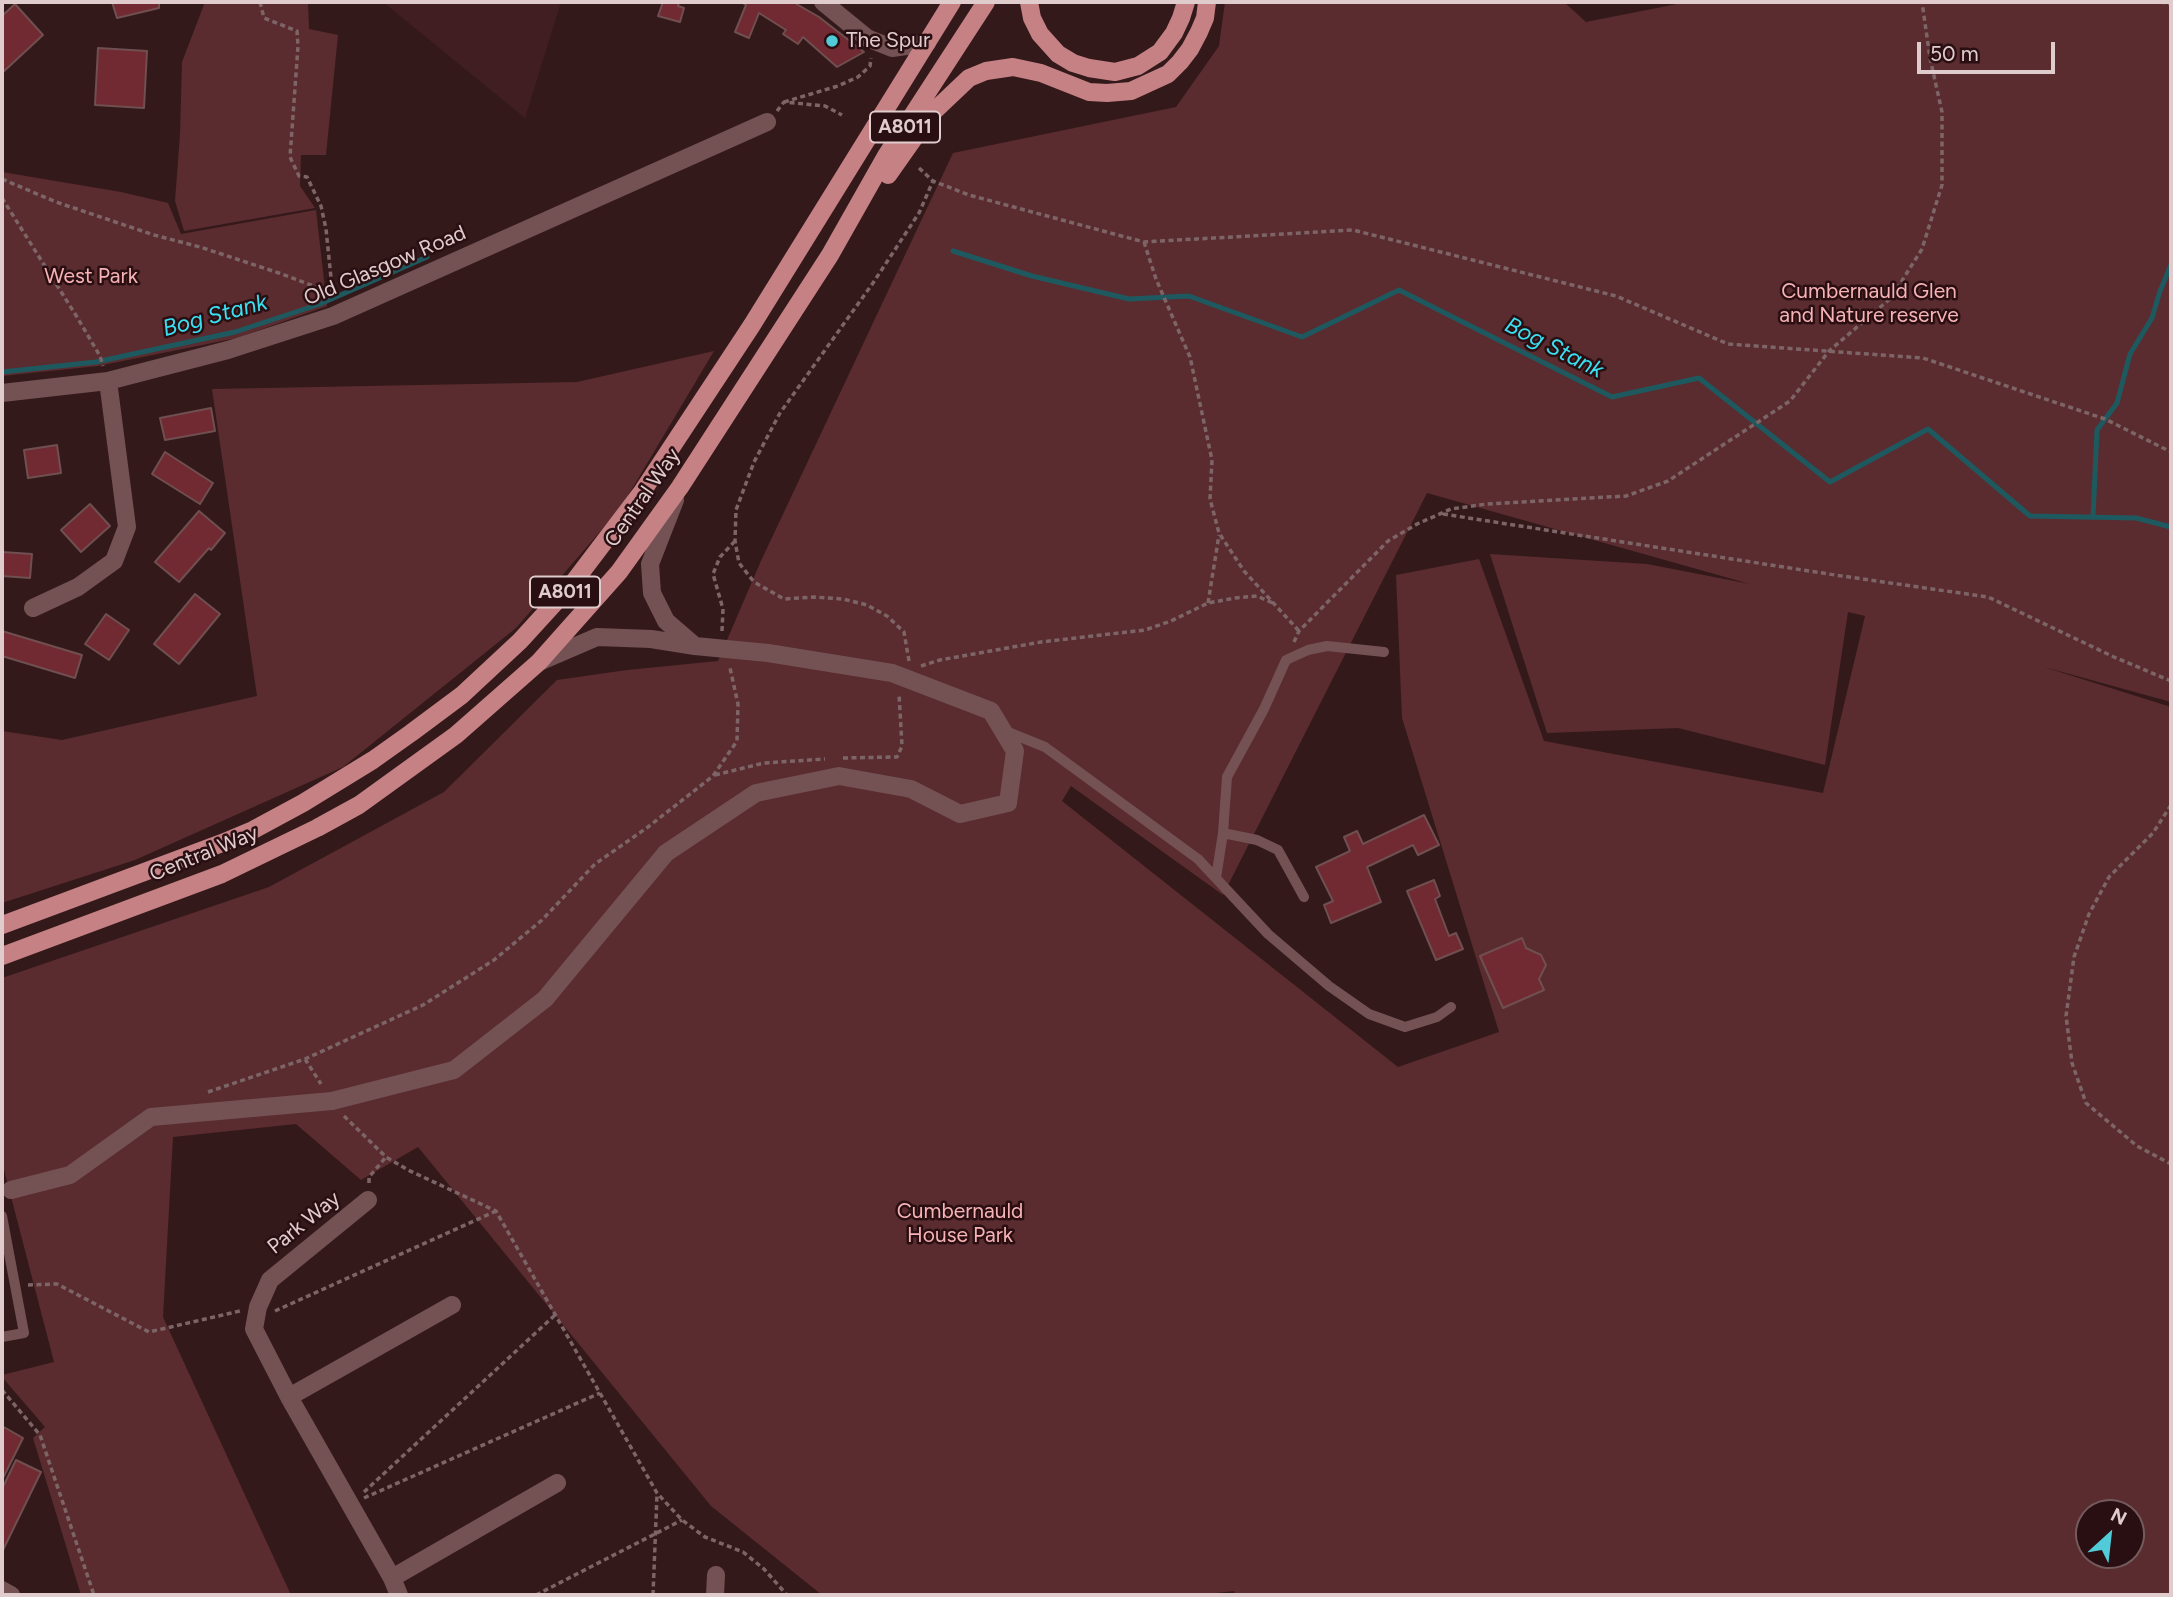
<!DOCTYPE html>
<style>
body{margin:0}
#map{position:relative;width:2173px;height:1597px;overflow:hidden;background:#34191b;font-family:Figtree,sans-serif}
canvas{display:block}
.frame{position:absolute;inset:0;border:4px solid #e0cccd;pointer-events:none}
.north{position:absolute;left:2075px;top:1499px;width:70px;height:70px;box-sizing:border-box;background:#2a0f12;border:2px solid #735b5d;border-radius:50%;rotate:27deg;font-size:19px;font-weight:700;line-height:28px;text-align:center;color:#e0cccd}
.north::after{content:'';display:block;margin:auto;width:24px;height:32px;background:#52cbd9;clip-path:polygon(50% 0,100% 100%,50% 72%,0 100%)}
.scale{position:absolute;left:1917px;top:42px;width:138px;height:32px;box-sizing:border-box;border:4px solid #e0cccd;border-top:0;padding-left:9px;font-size:21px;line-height:24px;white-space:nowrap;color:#e0cccd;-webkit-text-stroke:5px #2a0f12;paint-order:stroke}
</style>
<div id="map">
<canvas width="2173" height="1597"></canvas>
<div class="frame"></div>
<div class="north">N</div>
<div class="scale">50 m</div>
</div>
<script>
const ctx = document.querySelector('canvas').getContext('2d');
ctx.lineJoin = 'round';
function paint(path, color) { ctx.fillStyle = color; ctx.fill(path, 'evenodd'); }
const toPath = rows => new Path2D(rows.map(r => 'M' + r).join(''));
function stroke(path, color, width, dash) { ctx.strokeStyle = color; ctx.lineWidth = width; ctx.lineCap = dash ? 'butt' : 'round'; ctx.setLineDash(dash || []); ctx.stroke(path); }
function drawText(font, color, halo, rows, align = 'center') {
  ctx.font = font + ' Figtree,sans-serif'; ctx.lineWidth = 5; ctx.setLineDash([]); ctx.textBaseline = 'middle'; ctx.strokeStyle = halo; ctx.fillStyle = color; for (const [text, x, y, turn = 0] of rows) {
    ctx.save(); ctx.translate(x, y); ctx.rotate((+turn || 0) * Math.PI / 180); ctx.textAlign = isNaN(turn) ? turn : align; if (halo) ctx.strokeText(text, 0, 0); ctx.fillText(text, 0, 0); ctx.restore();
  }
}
const built = toPath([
 [383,2,561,2,525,118]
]);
const green = toPath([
 [205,2,308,2,309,29,338,35,326,155,301,155,300,186,315,208,184,231,175,201,180,135,182,62],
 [1225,2,1564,2,1586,22,1687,2,2171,2,2171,702,2044,667,2171,707,2171,1595,1235,1595,1234,1591,1199,1595,822,1595,711,1506,418,1147,361,1180,296,1124,173,1137,163,1317,291,1595,81,1595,33,1438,45,1427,2,1377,2,1375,54,1362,2,1162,2,978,269,887,444,792,557,680,627,670,718,661,760,563,953,153,1176,107,1219,46],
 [1427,493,1750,584,1647,564,1490,554,1547,733,1678,728,1825,765,1848,612,1865,616,1823,793,1544,741,1479,559,1396,575,1402,718,1499,1032,1398,1067,1062,801,1071,786,1223,895],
 [2089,1513,2131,1513,2131,1555,2089,1555],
 [2,172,121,192,168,203,181,234,316,210,327,306,237,338,98,366,2,376],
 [714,351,620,509,516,628,343,767,135,860,2,903,2,731,62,740,257,696,212,389,577,382]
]);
const stream = toPath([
 [953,251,1032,276,1129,299,1189,296,1302,337,1399,290,1612,397,1699,378,1830,482,1928,429,2030,516,2136,518,2171,527],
 [2,372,96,362,235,332,320,304,427,257],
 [2093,517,2097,430,2117,403,2130,354,2152,318,2160,291,2171,265]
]);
const building = toPath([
 [112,2,159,2,159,8,117,18,112,2],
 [663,2,679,2,678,6,684,8,680,22,658,16,663,2],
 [741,2,793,2,819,17,864,52,837,67,803,37,798,44,783,34,786,30,759,13,749,38,735,32,746,5,741,2],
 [15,4,43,35,2,73,2,16,15,4],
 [98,48,147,51,144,108,95,105,98,48],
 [211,408,215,431,165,440,160,418,211,408],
 [57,445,61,473,28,478,24,450,57,445],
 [165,452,213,483,200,504,152,474,165,452],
 [90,504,110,526,81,552,61,530,90,504],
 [199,511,225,533,211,550,209,548,179,582,155,562,199,511],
 [2,552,32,554,30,578,2,576,2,552],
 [195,594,220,614,179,664,154,644,195,594],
 [106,614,129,630,109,660,85,644,106,614],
 [2,631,82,655,75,678,2,656,2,631],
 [1424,815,1439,845,1418,855,1413,845,1367,867,1381,902,1331,923,1324,905,1333,901,1316,867,1350,851,1344,837,1357,831,1363,844,1424,815],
 [1434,880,1440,896,1435,899,1449,936,1456,933,1463,949,1436,960,1407,891,1434,880],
 [1522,938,1526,948,1541,955,1546,965,1539,979,1544,990,1503,1008,1480,956,1522,938],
 [2,1426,23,1438,2,1480,2,1426],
 [16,1460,41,1472,2,1552,2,1489,16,1460]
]);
const path = toPath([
 [260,2,264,18,297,31,298,46,290,157,299,176,307,177,321,206,326,229,333,297],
 [2160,2,2171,4],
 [784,102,838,86,858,77,870,66,871,58],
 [777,111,784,102,825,106,842,115],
 [919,168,933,181,969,195,1144,242,1353,230,1616,296,1728,344,1923,358,2105,419,2171,452],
 [2,179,56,202,154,235,200,247,279,273,332,293],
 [2,198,77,317,100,356,103,366],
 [1144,242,1156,279,1190,357,1212,460,1210,499,1219,533,1244,571,1299,631],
 [1443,514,1835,575,1988,597,2114,657,2171,681],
 [1208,603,1219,535],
 [722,631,723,609,713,574,720,557,735,541],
 [1294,642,1299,631,1388,541,1417,524,1451,509,1487,504,1626,496,1668,481,1790,401,1829,351,1891,298,1922,249,1942,185,1942,112,1930,58,1922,2],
 [909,661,904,632,887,616,867,605,843,599,814,597,784,599,754,582,739,563,735,541,736,510,754,462,780,413,873,283,919,213,933,181],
 [921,666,940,660,1041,642,1145,630,1171,621,1208,603,1235,598,1257,596,1275,604],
 [843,758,897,757,902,746,899,694],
 [715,775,764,763,825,759],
 [2171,805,2153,833,2109,877,2089,914,2074,957,2066,1016,2072,1063,2086,1103,2137,1146,2171,1164],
 [305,1059,321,1084],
 [208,1092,305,1059,423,1005,494,960,542,920,595,864,648,827,713,776,737,741,738,704,730,668],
 [344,1116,386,1157,408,1170,496,1211,657,1493,682,1520,705,1537,743,1552,764,1569,787,1595],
 [369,1183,369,1177,386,1157],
 [28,1285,57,1284,149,1332,240,1311],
 [275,1311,496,1211],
 [2,1390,40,1435,94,1595],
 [364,1492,555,1315],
 [364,1498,600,1393],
 [536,1595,682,1520],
 [653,1595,657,1495]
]);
const service = toPath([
 [1003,730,1045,747,1198,859,1268,934,1329,986,1369,1014,1405,1027,1437,1017,1451,1007],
 [1223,833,1257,840,1278,850,1304,897],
 [1216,878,1223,833,1227,777,1264,709,1286,660,1308,650,1327,646,1384,652],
 [2,1216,24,1333,2,1337]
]);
const minor = toPath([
 [823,2,867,38,892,48,927,43],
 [2,393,108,381,228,350,333,316,767,122],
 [675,500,650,564,652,593,666,621,695,646],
 [33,608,78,587,114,561,127,527,108,381],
 [11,1190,70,1175,151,1117,332,1101,454,1070,545,999,666,853,756,793,839,776,911,789,960,814,1008,803,1015,751,991,711,892,673,768,653,695,646,651,639,597,637,539,662],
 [368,1200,270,1280,258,1307,254,1329,289,1397,392,1578,399,1595],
 [289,1397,452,1305],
 [392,1578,557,1483],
 [2,1590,11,1595],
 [715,1595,716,1575]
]);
const primary = toPath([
 [1029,2,1032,18,1040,34,1058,54,1073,63,1089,68,1115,72,1138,66,1160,52,1174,33,1181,18,1186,2],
 [888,175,931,114,969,78,986,71,1013,67,1041,73,1089,92,1107,93,1131,91,1168,74,1180,62,1190,49,1199,32,1205,18,1207,2],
 [2,925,222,843,253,830,303,803,373,760,411,733,462,695,520,641,573,583,642,492,752,325,952,2],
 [2,956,222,874,317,828,359,805,456,735,539,662,619,572,680,487,830,255,886,156,986,2]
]);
const markers = [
 [832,41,7,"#52cbd9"]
];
const shields = [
 [905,127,70],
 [565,592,70]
];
const shieldNames = [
 ["A8011",905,127],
 ["A8011",565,592]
];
const poiNames = [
 ["The Spur",846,41]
];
const streetNames = [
 ["Old Glasgow Road",385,266,-23],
 ["Central Way",643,498,-55],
 ["Central Way",204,854,-22],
 ["Park Way",304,1223,-39]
];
const parkNames = [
 ["West Park",91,277],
 ["Cumbernauld Glen",1869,292],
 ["and Nature reserve",1869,316],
 ["Cumbernauld",960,1212],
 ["House Park",960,1236]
];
const waterNames = [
 ["Bog Stank",215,316,-15],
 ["Bog Stank",1554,348,27]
];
paint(built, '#411e21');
paint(green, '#5a2c2f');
stroke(stream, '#1e5960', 5);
paint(building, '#712932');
stroke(building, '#6f4f50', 2);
stroke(path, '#7d6567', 3.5, [5, 3.5]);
stroke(service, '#745254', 10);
stroke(minor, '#745254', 18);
stroke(primary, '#c68185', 18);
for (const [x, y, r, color] of markers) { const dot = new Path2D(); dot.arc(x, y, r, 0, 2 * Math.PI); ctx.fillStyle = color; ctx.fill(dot); stroke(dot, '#2a0f12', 2.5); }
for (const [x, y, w] of shields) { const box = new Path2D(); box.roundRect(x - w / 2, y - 15.5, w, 31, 5); ctx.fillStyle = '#2a0f12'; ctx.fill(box); stroke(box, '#e0cccd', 2); }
drawText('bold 19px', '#e0cccd', null, shieldNames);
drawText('21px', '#e0cccd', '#2a0f12', poiNames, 'left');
drawText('21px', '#e0cccd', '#2a0f12', streetNames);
drawText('21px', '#f6b2b5', '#2a0f12', parkNames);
drawText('italic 23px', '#3ae0f2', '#2a0f12', waterNames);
</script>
